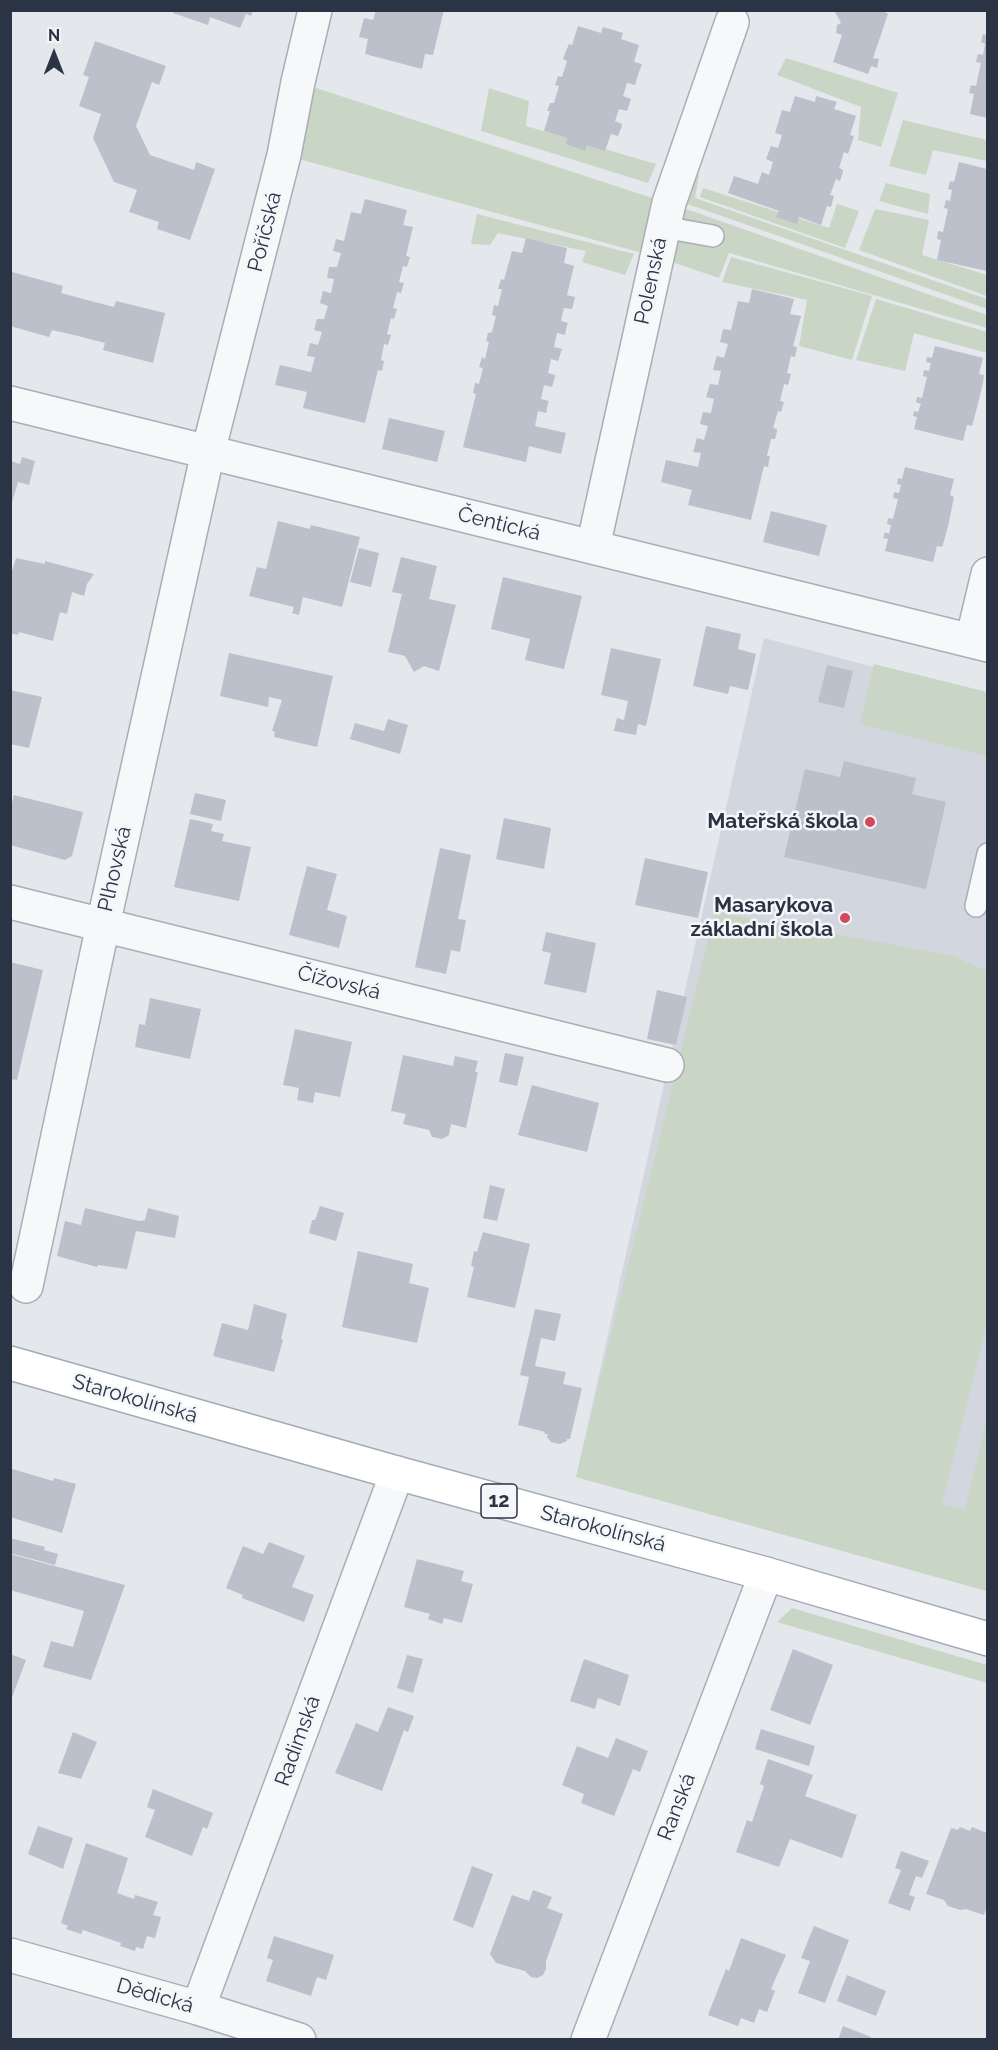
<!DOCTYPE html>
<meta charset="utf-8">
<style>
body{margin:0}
#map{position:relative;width:998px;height:2050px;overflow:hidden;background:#e4e7ec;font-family:Raleway,sans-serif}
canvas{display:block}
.frame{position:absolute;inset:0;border:12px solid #2b3445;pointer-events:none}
.north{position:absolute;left:24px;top:24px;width:60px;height:60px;-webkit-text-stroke:4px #f4f6f9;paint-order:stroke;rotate:0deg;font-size:16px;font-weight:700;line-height:24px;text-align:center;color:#2b3445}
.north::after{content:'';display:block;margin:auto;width:21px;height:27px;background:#2b3445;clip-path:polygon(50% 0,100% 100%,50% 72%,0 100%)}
</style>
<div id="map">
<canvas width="998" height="2050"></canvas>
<div class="frame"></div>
<div class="north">N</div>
</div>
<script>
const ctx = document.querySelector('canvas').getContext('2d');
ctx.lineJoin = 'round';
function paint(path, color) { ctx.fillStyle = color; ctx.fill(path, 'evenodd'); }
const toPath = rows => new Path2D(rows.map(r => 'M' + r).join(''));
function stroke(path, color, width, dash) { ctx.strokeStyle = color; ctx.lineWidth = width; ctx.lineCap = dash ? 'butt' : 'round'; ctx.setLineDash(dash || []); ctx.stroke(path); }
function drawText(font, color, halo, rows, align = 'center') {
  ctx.font = font + ' Raleway,sans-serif'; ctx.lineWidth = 5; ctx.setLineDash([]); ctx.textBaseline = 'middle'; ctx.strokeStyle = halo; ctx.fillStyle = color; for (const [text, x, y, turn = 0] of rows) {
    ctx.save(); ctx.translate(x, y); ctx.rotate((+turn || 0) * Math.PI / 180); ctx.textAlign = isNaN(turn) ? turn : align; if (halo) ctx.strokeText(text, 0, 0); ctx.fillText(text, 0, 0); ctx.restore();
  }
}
const built = toPath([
 [764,638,987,697,987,1591,576,1477]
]);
const green = toPath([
 [786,58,898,93,881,147,858,140,861,107,777,75],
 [298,82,692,211,987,315,987,328,729,253,719,278,657,257,284,155],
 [489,88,529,101,526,126,656,164,648,183,481,131],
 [903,120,987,140,987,161,933,150,926,175,889,166],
 [691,173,699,175,695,198,987,299,987,309,676,200],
 [886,183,930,194,928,214,879,201],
 [703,188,829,228,837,204,859,211,845,248,700,197],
 [875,209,929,220,922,255,987,275,987,296,859,250],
 [477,214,634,254,625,275,582,262,586,251,498,233,490,245,471,244],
 [731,257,872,296,852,360,799,346,807,300,722,282],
 [876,299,987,332,987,353,914,333,905,371,856,360],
 [874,664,987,692,987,756,860,724],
 [715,912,954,956,987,971,987,1322,942,1504,965,1510,987,1418,987,1591,576,1477],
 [792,1608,987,1665,987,1683,777,1622]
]);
const building = toPath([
 [174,10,253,10,251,16,246,14,240,28,210,17,208,25,173,13],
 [376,10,444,10,433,55,425,54,422,69,365,54,368,39,359,37,364,18,373,20],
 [834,10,882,10,888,14,873,58,879,59,877,68,871,66,868,74,833,62,842,35,836,33,837,25,841,23],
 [578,26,601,33,603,27,623,33,621,39,639,45,634,62,642,64,638,75,635,85,627,83,623,96,631,99,627,111,619,109,615,121,622,124,622,126,618,136,611,134,605,151,587,145,585,151,566,144,567,138,544,131,550,111,547,111,550,103,554,103,559,86,555,85,558,76,562,77,567,61,563,59,566,51,569,44,572,45],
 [983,34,987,35,987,118,970,114,974,94,969,93,971,85,976,86,981,63,976,62,978,54,983,55,985,44,981,42],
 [95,41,166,66,159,85,152,82,136,126,150,155,194,170,196,162,215,169,190,240,157,229,159,222,129,212,137,190,114,182,93,138,101,114,79,106,89,77,83,75],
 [795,96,815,102,816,96,837,102,834,109,856,116,850,135,854,136,848,154,844,152,839,168,843,170,843,172,840,181,836,179,830,195,834,196,831,207,827,206,821,225,799,217,797,224,776,217,779,211,728,193,734,176,758,184,762,172,769,175,773,162,766,159,771,146,778,148,782,135,775,133,782,110,790,112],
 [959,162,987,169,987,271,937,260,941,240,937,239,938,231,943,232,948,209,944,208,946,200,950,201,952,190,948,189,950,181,954,182],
 [365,199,407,210,403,225,413,227,406,256,410,257,407,267,403,266,399,282,404,283,401,293,397,292,393,308,397,309,394,319,391,318,387,334,391,335,388,345,384,344,381,360,384,361,382,371,378,370,365,423,303,408,307,392,275,385,280,365,311,372,315,357,307,356,310,343,318,345,322,332,314,330,317,319,324,319,328,306,320,303,323,291,331,293,334,279,327,278,329,267,337,267,341,253,333,251,336,239,344,241,351,212,361,214],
 [526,238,567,248,564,263,574,266,567,295,575,297,572,309,564,308,561,321,568,323,567,325,565,335,557,333,554,347,562,349,558,361,551,359,548,373,555,375,555,377,552,387,544,385,541,399,549,401,548,403,546,413,538,411,535,426,566,433,561,454,529,446,526,462,463,447,476,394,473,393,475,383,479,384,483,368,479,367,482,357,485,359,489,342,486,341,488,333,492,332,496,316,492,315,494,305,498,306,502,289,498,289,501,279,504,280,512,251,522,253],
 [12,272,63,286,61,293,87,300,114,307,116,301,165,313,153,363,103,350,105,343,78,336,52,330,49,337,10,326],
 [752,289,794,299,790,314,801,316,793,346,797,347,795,357,791,356,787,373,791,374,788,385,784,384,780,401,784,402,781,412,778,411,773,428,777,429,777,431,775,439,771,439,767,456,770,456,768,467,764,466,751,520,688,505,692,490,661,482,666,460,698,467,701,453,693,452,697,438,704,440,708,426,700,424,703,412,711,413,714,399,706,397,710,384,718,385,721,371,713,370,716,358,717,356,724,358,728,344,720,342,723,329,731,330,738,301,749,303],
 [935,346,983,358,979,374,984,375,983,383,974,419,972,426,967,425,963,441,914,429,917,417,913,416,914,411,918,412,921,404,916,402,917,397,922,398,927,377,923,376,924,370,929,371,931,363,926,362,927,357,932,358],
 [389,418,445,431,437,462,382,449],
 [22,457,35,461,29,485,18,482,10,509,10,461,20,464],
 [905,467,954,479,950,495,954,497,949,522,944,541,942,547,937,546,933,562,885,551,888,539,883,538,885,532,889,534,891,525,887,524,888,518,893,519,898,499,893,498,894,492,899,493,901,485,897,484,898,478,902,479],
 [771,511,827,525,819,556,763,542],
 [278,521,310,529,311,525,360,537,342,607,303,597,299,615,292,613,294,607,249,596,257,567,266,569],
 [359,548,379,553,371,587,350,582],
 [401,557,437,566,429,599,456,605,439,671,424,666,414,672,405,656,388,652,402,594,392,592],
 [16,558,45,564,45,561,94,574,87,584,84,596,72,592,67,614,60,612,53,641,19,632,18,635,10,633,10,578],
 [503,577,582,596,564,669,525,660,530,639,491,629],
 [706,626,741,634,738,649,756,654,748,690,730,686,728,694,693,686],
 [611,648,661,659,646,726,638,724,636,735,614,731,617,718,624,720,628,701,601,695],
 [229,653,333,676,317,747,274,737,275,732,272,731,282,700,269,697,268,707,220,696],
 [827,665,853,671,844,708,818,702],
 [10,690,42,697,29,748,10,744],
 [388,719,408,725,400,754,350,739,355,723,384,731],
 [844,761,916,778,912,794,946,802,926,889,784,857,805,769,840,777],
 [195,793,226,800,221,821,190,814],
 [14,795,83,812,72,856,65,860,10,845,10,811],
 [504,818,551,828,544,869,496,859],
 [190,819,213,824,211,831,224,834,222,841,251,847,239,901,174,887],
 [440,848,471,855,458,919,466,920,460,952,451,950,446,974,415,967],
 [645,858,708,872,698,918,635,905],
 [307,866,337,874,327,910,347,916,339,948,289,935],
 [546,932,596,943,586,993,544,984,551,953,542,951],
 [10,962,43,970,17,1080,10,1079],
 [657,990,687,997,676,1045,647,1039],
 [150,998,201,1009,190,1059,135,1047,139,1024,145,1025],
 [295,1029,352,1042,340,1097,315,1092,313,1103,297,1100,299,1088,283,1085],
 [505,1053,524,1057,517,1086,499,1082],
 [403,1055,453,1066,455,1056,478,1061,475,1072,478,1072,466,1128,451,1124,449,1135,442,1139,432,1137,429,1130,403,1124,406,1114,391,1111],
 [532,1085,599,1103,587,1152,518,1135],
 [490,1185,505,1189,497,1221,483,1218],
 [320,1206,344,1213,336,1241,309,1233,312,1220,315,1220],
 [85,1208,139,1221,145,1220,148,1208,179,1216,175,1238,136,1231,127,1269,98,1265,97,1267,57,1256,65,1221,81,1225],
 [483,1232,530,1244,515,1308,467,1297,474,1267,471,1266,474,1251,477,1252],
 [358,1251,413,1264,409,1283,429,1288,417,1343,342,1327],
 [254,1304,287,1314,281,1339,283,1340,274,1372,213,1356,222,1323,248,1330],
 [535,1309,561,1314,555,1341,541,1338,535,1366,566,1372,563,1384,582,1388,570,1439,567,1439,567,1441,560,1444,551,1442,547,1437,548,1434,544,1434,545,1432,518,1425,529,1377,520,1375],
 [12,1469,53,1481,54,1478,76,1484,62,1533,10,1517],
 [10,1538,45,1547,44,1550,58,1554,55,1565,10,1553],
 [269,1542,305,1556,292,1587,314,1595,304,1622,242,1598,243,1595,226,1588,243,1546,263,1554],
 [10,1554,125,1585,91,1680,43,1667,51,1641,73,1647,84,1611,10,1590],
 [417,1559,464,1571,461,1581,473,1584,462,1623,444,1618,442,1624,428,1619,430,1614,404,1607],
 [793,1649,833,1665,810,1725,770,1710],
 [10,1654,26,1660,11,1700,10,1700],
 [407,1655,423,1659,413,1693,397,1688],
 [584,1659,629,1675,620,1706,598,1698,595,1709,570,1701],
 [388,1707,414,1716,408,1732,404,1730,382,1791,335,1773,356,1723,378,1732],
 [761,1729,815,1746,809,1766,755,1749],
 [73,1732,97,1742,81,1779,58,1773],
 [616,1738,648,1751,640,1772,633,1769,614,1816,581,1803,584,1794,562,1785,577,1746,608,1758],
 [768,1759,813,1775,805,1796,857,1815,842,1858,790,1839,779,1867,736,1852,747,1820,752,1822,764,1786,760,1784],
 [153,1789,213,1813,207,1829,203,1827,192,1856,145,1837,155,1810,147,1807],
 [38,1826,73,1838,63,1869,28,1854],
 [960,1827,970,1831,972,1827,987,1833,987,1907,984,1915,966,1909,960,1910,948,1906,944,1900,926,1894,951,1828,958,1830],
 [86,1843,128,1858,117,1893,134,1899,135,1895,158,1902,153,1915,161,1917,155,1938,147,1936,143,1949,136,1947,135,1951,120,1946,121,1943,83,1930,81,1934,66,1929,68,1926,61,1923],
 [901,1851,929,1861,922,1878,916,1876,909,1895,915,1897,910,1911,888,1903,901,1870,895,1868],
 [472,1866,493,1874,473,1928,453,1920],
 [533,1890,552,1897,547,1908,563,1914,546,1961,546,1969,543,1975,537,1978,531,1977,525,1971,496,1963,490,1954,512,1895,529,1901],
 [814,1926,849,1940,825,2003,798,1993,810,1961,801,1958],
 [274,1936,334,1955,326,1980,317,1977,311,1996,266,1981,273,1960,267,1958],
 [741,1938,786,1955,771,1989,775,1991,767,2012,759,2009,754,2023,741,2018,738,2026,708,2015,726,1969,729,1971],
 [847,1975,886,1991,876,2016,837,2001],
 [843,2026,871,2037,870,2040,838,2040]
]);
const service = toPath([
 [663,227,713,236],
 [976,906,988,854]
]);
const minor = toPath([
 [10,403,988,645],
 [593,547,669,203,732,22],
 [972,641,988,574],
 [10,902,667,1065],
 [26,1286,103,925,208,452,284,155,298,82,315,10],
 [10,1955,198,2008,299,2040],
 [198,2008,397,1473],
 [588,2040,766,1574]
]);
const primary = toPath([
 [10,1363,397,1473,766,1574,988,1639]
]);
const markers = [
 [870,822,6,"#d1495b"],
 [845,918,6,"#d1495b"]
];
const shields = [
 [499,1501,36]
];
const shieldNames = [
 ["12",499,1501]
];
const streetNames = [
 ["Poříčská",265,232,-76],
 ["Polenská",651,281,-78],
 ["Čentická",499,524,14],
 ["Plhovská",115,869,-77],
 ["Čížovská",339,983,14],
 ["Starokolínská",135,1399,16],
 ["Starokolínská",603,1529,15],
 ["Radimská",298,1741,-70],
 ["Ranská",677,1807,-69],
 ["Dědická",155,1996,16]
];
const poiNames = [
 ["Mateřská škola",858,822],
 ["Masarykova",833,906],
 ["základní škola",833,930]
];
paint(built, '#d2d6de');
paint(green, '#c9d6c5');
paint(building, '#bbc0ca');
stroke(service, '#a9aeb7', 24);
stroke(minor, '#a9aeb7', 36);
stroke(primary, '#a3abb8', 36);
stroke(service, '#f7f8fa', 21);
stroke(minor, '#f7f8fa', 33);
stroke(primary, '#fff', 33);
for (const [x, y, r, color] of markers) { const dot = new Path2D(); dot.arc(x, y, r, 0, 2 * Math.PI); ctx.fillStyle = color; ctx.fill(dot); stroke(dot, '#f4f6f9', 2); }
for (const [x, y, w] of shields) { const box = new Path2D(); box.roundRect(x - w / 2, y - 17, w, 34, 4.5); ctx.fillStyle = '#f4f6f9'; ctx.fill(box); stroke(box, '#2b3445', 1.5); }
drawText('bold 20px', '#2b3445', null, shieldNames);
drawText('21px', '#2b3445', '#f4f6f9', streetNames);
drawText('bold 21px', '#2b3445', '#f4f6f9', poiNames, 'right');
</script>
